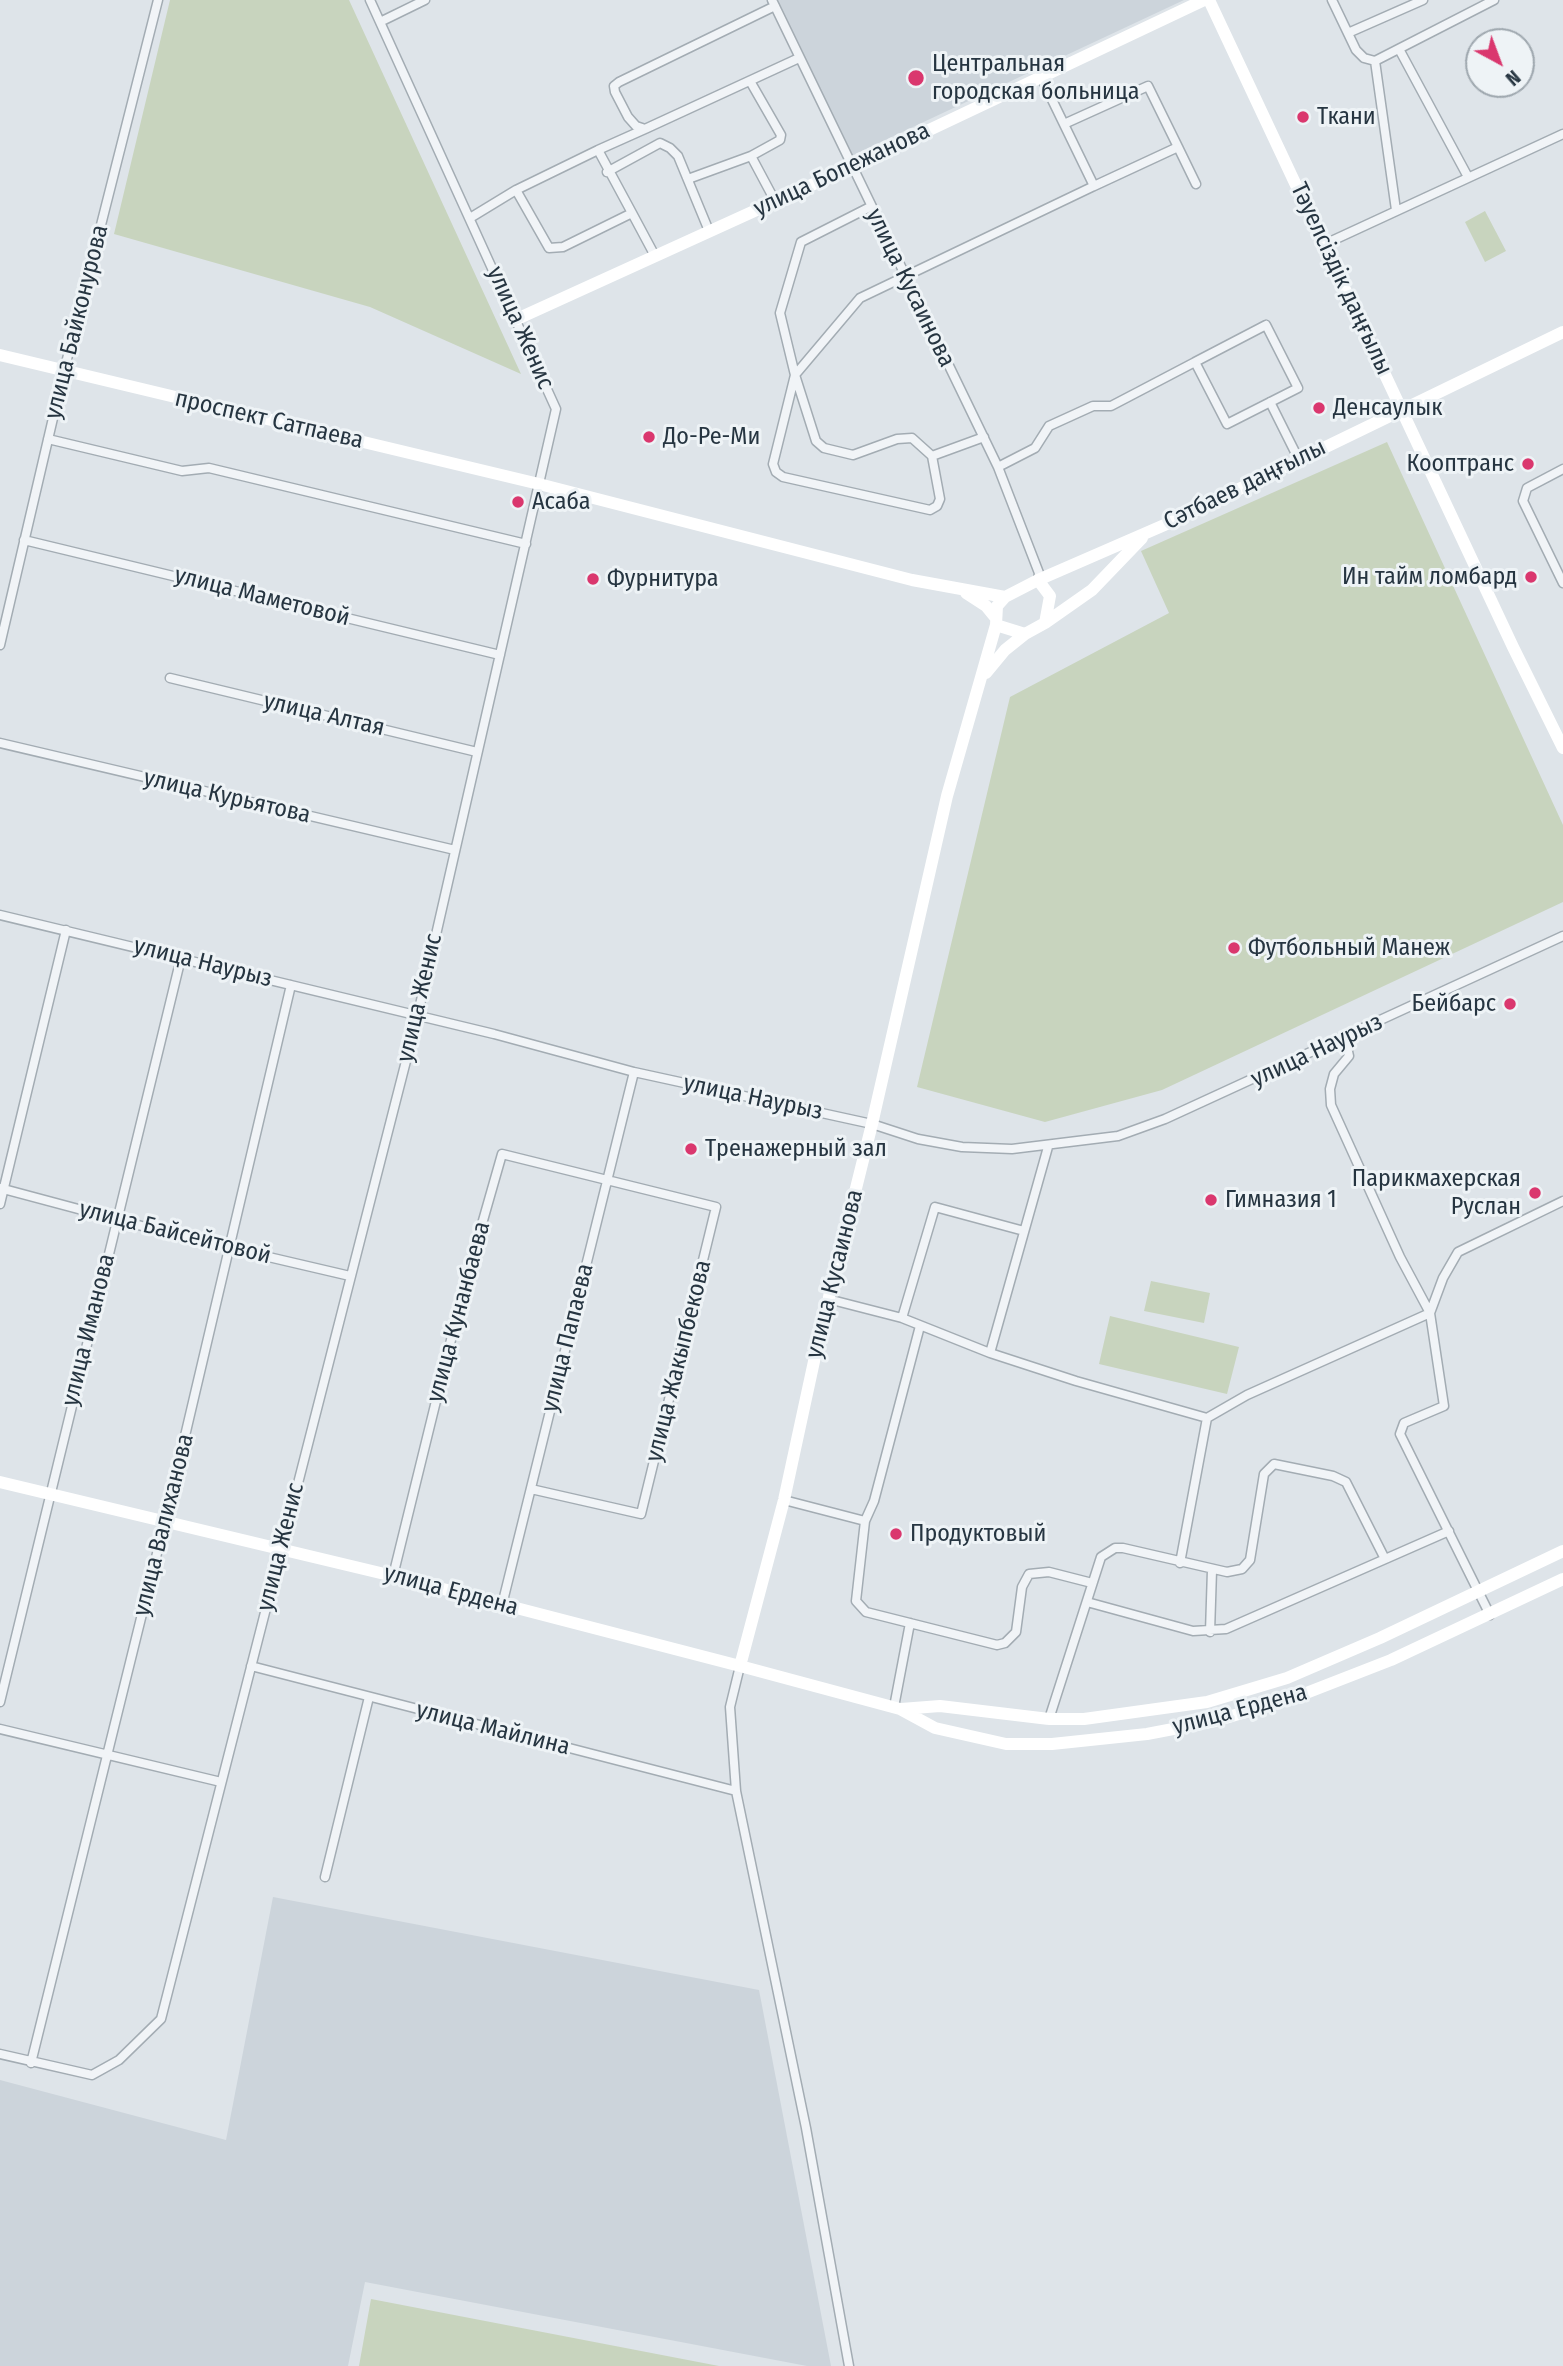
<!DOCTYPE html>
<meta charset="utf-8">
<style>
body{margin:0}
#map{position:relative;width:1563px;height:2366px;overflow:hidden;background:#dee4e9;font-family:"Fira Sans Condensed",sans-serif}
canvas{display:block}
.north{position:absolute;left:1465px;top:28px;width:70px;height:70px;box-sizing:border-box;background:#eef3f6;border:2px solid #9ea7ae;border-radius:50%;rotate:139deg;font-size:19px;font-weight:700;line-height:28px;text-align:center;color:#263541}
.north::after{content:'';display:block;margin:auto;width:24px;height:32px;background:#da376e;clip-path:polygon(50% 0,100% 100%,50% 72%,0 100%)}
</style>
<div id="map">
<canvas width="1563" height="2366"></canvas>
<div class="north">N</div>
</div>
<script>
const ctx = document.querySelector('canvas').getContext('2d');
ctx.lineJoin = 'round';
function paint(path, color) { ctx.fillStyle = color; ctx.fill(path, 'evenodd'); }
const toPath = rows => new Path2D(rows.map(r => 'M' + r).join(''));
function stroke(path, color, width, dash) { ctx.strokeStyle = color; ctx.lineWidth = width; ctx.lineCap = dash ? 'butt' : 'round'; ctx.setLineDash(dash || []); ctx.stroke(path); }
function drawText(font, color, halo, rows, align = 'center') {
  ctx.font = font + ' "Fira Sans Condensed",sans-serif'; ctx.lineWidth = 6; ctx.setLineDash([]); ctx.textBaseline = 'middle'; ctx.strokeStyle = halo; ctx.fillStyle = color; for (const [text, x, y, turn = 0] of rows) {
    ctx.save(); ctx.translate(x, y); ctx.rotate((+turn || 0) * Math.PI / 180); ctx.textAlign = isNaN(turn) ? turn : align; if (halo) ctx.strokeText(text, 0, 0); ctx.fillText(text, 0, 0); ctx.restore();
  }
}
const built = toPath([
 [777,0,1184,0,851,156],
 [273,1897,759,1990,831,2366,807,2366,365,2282,348,2366,0,2366,0,2080,226,2140]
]);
const green = toPath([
 [170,0,349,0,521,374,370,307,114,234],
 [1485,211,1506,251,1485,262,1465,222],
 [1387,442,1563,825,1563,902,1162,1090,1045,1122,917,1087,1010,697,1169,613,1141,551],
 [1151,1281,1210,1293,1204,1323,1144,1311],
 [1110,1316,1239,1347,1227,1394,1099,1364],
 [371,2299,719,2366,359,2366]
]);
const street = toPath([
 [772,0,998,467,1039,573,1038,580],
 [1332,0,1356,50,1364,58,1375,61,1494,0],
 [775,6,619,82,614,86,615,92,628,117,636,126,645,129,799,58],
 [380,22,425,0],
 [1348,33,1423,0],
 [1399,49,1468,177],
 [1375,61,1396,210],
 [1064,124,1148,86,1178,147],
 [751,156,775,201],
 [607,172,660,143,670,148,678,156,709,231],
 [688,179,751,156,780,140,781,135,750,81],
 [1094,186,1178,147,1196,184],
 [516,190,598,150],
 [870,207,801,242,780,313,795,375,773,464,776,472,783,477,930,510,937,506,940,499,932,456,984,437],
 [632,213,598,150,645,129],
 [470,218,516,190,549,248,563,247,632,213,655,256],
 [1325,244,1563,134],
 [1266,325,1298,388,1227,424,1195,362,1266,325],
 [1270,402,1298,458],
 [48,439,182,471,209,468,526,544],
 [932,456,912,438,897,439,853,455,824,448,816,441,795,375,860,298,1094,186,1041,77],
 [998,467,1035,448,1049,426,1093,406,1111,406,1195,362],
 [1563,469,1527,488,1523,501,1563,583],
 [24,540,500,655],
 [0,645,64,371,158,0],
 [170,678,477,752],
 [0,743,455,850],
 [0,915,494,1034,634,1072,872,1124,918,1139,962,1147,1012,1149,1118,1136,1165,1119,1563,936],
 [1345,1038,1349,1056,1334,1074,1330,1089,1331,1105,1400,1257,1430,1313,1444,1406,1404,1423,1400,1434,1490,1615],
 [0,1188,183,1237,350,1276],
 [0,1204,66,930],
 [828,1299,902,1318,990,1353,1076,1381,1207,1418,1247,1395,1430,1313,1443,1278,1458,1252,1563,1201],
 [902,1318,935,1207,1024,1231],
 [990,1353,1048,1147],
 [784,1500,865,1521,856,1601,866,1612,997,1645,1005,1643,1016,1632,1022,1587,1029,1574,1049,1572,1092,1583],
 [865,1521,874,1501,920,1326],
 [1180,1563,1207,1418],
 [393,1576,464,1287,502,1154,716,1207,641,1514,531,1489],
 [1087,1602,1193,1631,1226,1629,1449,1531],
 [502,1605,634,1072],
 [1210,1632,1212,1570],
 [251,1666,736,1791],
 [740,1666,730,1707,736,1791,806,2128,849,2366],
 [0,1702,181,958],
 [894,1707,910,1623],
 [1049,1719,1101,1557,1115,1548,1123,1548,1227,1572,1242,1569,1250,1560,1264,1474,1274,1464,1333,1476,1346,1482,1385,1559],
 [0,1729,221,1782],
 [325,1877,369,1697],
 [0,2054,92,2075,119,2060,161,2019,417,1018,556,409,370,0],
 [31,2063,165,1521,291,985]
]);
const secondary = toPath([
 [1209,0,1513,647,1563,748],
 [517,319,851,167,1204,0],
 [0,355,539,484,912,580,1005,597,1038,580,1050,596,1045,623,1025,634,996,625,997,606,1005,597],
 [1038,580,1169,523,1563,332],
 [966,593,986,606,995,617],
 [1045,623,1092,590,1142,538],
 [986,673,1005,650,1025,634],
 [0,1482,393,1576,740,1666,900,1709,935,1728,1006,1744,1052,1744,1147,1734,1215,1721,1296,1697,1391,1660,1563,1579],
 [740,1666,784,1500,821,1329,872,1124,947,796,996,625],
 [901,1709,940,1706,1049,1719,1084,1719,1207,1702,1287,1678,1380,1638,1563,1551]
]);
const markers = [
 [916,78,9,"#da376e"],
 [1303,117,7,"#da376e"],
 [1319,408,7,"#da376e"],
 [649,437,7,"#da376e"],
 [1528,464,7,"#da376e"],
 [518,502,7,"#da376e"],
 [1531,577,7,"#da376e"],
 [593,579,7,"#da376e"],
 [1234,948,7,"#da376e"],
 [1510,1004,7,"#da376e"],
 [691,1149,7,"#da376e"],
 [1535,1193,7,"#da376e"],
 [1211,1200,7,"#da376e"],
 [896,1534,7,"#da376e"]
];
const poiNames = [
 ["Центральная",932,64],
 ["городская больница",932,92],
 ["Ткани",1317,117],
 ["Денсаулык",1333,408],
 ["До-Ре-Ми",663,437],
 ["Кооптранс",1514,464,"right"],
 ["Асаба",532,502],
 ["Ин тайм ломбард",1517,577,"right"],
 ["Фурнитура",607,579],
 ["Футбольный Манеж",1248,948],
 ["Бейбарс",1496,1004,"right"],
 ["Тренажерный зал",705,1149],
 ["Парикмахерская",1521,1179,"right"],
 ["Руслан",1521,1207,"right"],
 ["Гимназия 1",1225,1200],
 ["Продуктовый",910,1534]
];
const streetNames = [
 ["улица Бопежанова",842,170,-25],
 ["Тәуелсіздік даңғылы",1341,279,65],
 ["улица Кусаинова",910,288,64],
 ["улица Байконурова",77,322,-76],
 ["улица Женис",520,328,66],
 ["проспект Сатпаева",269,420,13],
 ["Сәтбаев даңғылы",1245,485,-26],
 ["улица Маметовой",262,597,14],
 ["улица Алтая",324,715,13],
 ["улица Курьятова",227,797,13],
 ["улица Наурыз",203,963,14],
 ["улица Женис",420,998,-77],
 ["улица Наурыз",1317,1051,-25],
 ["улица Наурыз",753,1098,12],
 ["улица Байсейтовой",175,1233,14],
 ["улица Кусаинова",835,1274,-76],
 ["улица Кунанбаева",459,1312,-75],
 ["улица Иманова",89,1330,-76],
 ["улица Папаева",568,1338,-76],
 ["улица Жакыпбекова",679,1361,-76],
 ["улица Валиханова",164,1525,-76],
 ["улица Женис",281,1547,-76],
 ["улица Ердена",451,1591,15],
 ["улица Ердена",1240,1710,-15],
 ["улица Майлина",493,1729,14]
];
paint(built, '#ccd4db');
paint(green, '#c8d4be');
stroke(street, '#a3acb3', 11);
stroke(street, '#f1f4f7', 8);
stroke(secondary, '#fff', 12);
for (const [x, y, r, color] of markers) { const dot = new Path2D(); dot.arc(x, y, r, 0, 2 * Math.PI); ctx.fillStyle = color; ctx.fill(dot); stroke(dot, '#eef3f6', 2.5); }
drawText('24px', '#263541', '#eef3f6', poiNames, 'left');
drawText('24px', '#263541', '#eef3f6', streetNames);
</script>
